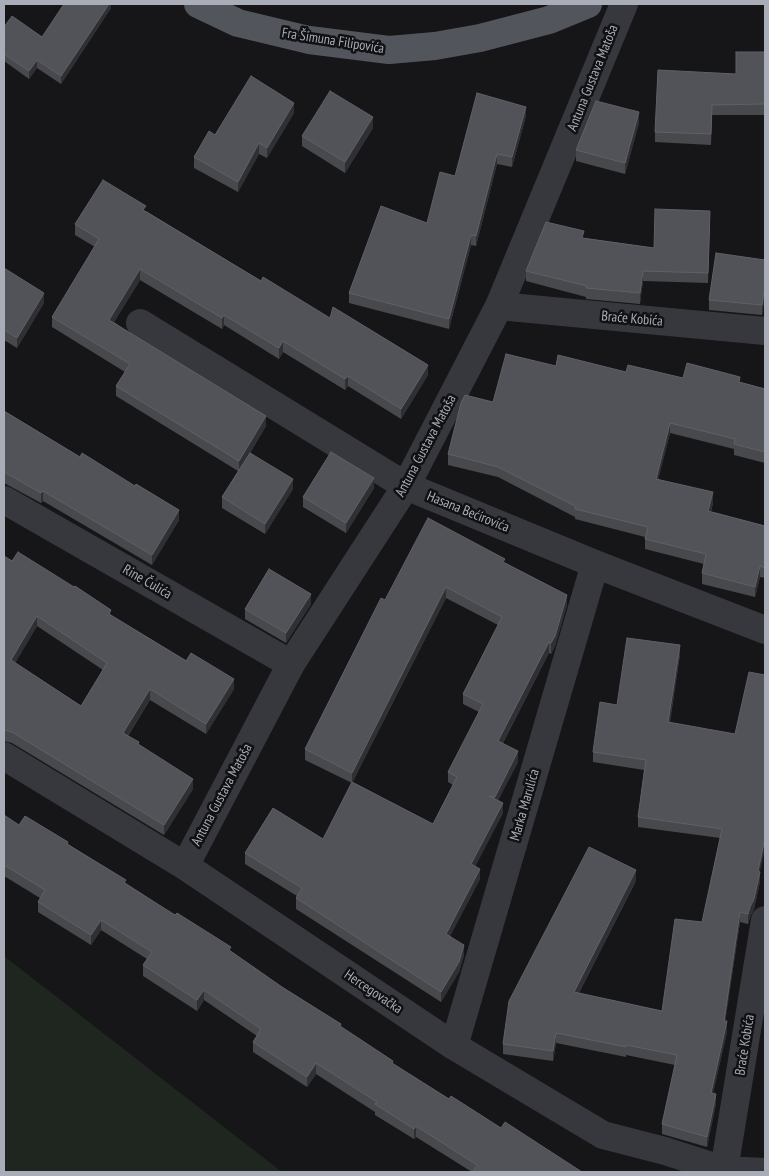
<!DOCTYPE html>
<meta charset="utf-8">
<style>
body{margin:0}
#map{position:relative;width:769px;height:1176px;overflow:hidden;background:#161618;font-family:"PT Sans Narrow",sans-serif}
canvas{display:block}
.frame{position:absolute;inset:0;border:5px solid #a8adb8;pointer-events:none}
</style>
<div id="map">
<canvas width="769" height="1176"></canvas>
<div class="frame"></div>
</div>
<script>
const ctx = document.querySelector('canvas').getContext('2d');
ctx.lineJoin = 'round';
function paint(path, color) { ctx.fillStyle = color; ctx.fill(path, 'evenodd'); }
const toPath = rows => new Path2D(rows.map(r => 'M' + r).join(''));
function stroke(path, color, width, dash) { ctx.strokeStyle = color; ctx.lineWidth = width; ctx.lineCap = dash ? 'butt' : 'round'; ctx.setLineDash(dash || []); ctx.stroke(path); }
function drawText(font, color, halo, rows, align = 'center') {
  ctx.font = font + ' "PT Sans Narrow",sans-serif'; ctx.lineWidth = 5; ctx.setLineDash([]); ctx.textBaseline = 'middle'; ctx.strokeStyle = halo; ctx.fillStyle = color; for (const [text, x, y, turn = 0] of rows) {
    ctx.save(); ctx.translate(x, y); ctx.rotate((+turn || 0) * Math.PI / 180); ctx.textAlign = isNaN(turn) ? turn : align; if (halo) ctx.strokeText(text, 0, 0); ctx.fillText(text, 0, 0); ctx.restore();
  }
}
const green = toPath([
 [4,956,282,1172,4,1172]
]);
const minor = toPath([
 [499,306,765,331],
 [140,323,406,486,595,564,765,630],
 [4,500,291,664],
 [4,756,185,866,454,1046,603,1135,665,1151,724,1170,765,1172],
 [185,866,291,664,406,486,499,306,624,4],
 [454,1046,595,564],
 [724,1170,765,920]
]);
const major = toPath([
 [198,4,238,23,309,40,389,50,435,46,480,38,549,20,588,4]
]);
const wall = toPath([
 [111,4,111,8,61,84,37,68,29,79,4,61,4,27,42,37],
 [765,52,765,115,712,115,711,145,655,142,655,132,736,74],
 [294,113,267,158,259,154,238,192,194,168,194,157,215,135],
 [526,116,512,167,497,164,476,246,471,245,449,329,349,303,349,293,427,223,455,176],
 [639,123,625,174,576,161,576,150],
 [373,128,345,173,302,146,302,136],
 [146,211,261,281,330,318,428,375,401,419,348,386,345,390,283,352,279,359,224,325,222,329,140,280,114,322,266,426,250,453,293,489,265,534,222,508,222,497,238,471,116,396,116,386,125,372,52,327,52,317,95,247,75,235,75,224],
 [710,222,708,283,643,281,640,304,586,299,586,297,526,281,526,271,584,238,654,248],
 [765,260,765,302,764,302,762,315,709,310,709,300],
 [4,268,44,303,17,348,4,340],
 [556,366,626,372,683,378,740,382,765,389,765,463,734,455,734,449,670,433,658,479,713,503,711,512,765,526,765,578,760,577,755,597,702,584,702,573,704,564,645,549,645,537,575,519,575,517,498,477,448,465,448,454,493,402],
 [4,411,80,457,135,486,179,520,152,565,43,501,41,503,4,483],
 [374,488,346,533,303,507,303,497],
 [4,556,111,615,234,689,206,734,150,700,128,736,193,789,164,835,12,743,4,741],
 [37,626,103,670,81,706,15,663],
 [505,563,567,605,555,646,551,654,549,653,503,743,518,762,498,800,503,813,475,866,480,879,450,936,464,955,459,972,441,1002,296,909,296,898,297,896,245,864,245,853,323,839,433,824,453,785,448,782,448,772,479,712,463,704,463,694,498,625,446,598,352,783,305,760,305,749,385,600],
 [311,604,286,643,245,619,245,609],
 [680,655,670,722,760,872,760,882,754,909,750,917,748,924,740,922,725,1021,727,1032,713,1093,716,1104,707,1147,662,1134,662,1124,675,1065,626,1055,626,1057,556,1043,553,1061,503,1054,503,1044,636,881,579,993,662,1011,702,922,720,838,638,827,638,817,644,770,593,762,593,752,617,705],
 [4,815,19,825,68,844,126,883,231,952,393,1064,449,1099,501,1128,472,1172,416,1137,414,1139,375,1115,375,1112,316,1074,307,1087,253,1052,253,1042,257,1036,204,1000,197,1011,143,976,143,965,147,959,101,930,91,945,38,912,38,902,40,898,4,876]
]);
const shadedWall = toPath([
 [109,4,111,4,111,8,61,84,61,76],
 [37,60,37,68,29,79,29,71],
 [294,103,294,113,267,158,267,148],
 [526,107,526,116,512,167,512,157],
 [639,112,639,123,625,174,625,163],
 [373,117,373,128,345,173,345,162],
 [259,143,259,154,238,192,238,182],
 [497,154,497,164,476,246,476,236],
 [471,235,471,245,449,329,449,319],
 [140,269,140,280,109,330,109,320],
 [643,271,643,281,640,304,640,293],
 [764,292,764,302,762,315,762,305],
 [44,293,44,303,17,348,17,338],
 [224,315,224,325,222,329,222,318],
 [283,341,283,352,279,359,279,348],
 [428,365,428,375,401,419,401,409],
 [348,376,348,386,345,390,345,379],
 [266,416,266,426,239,471,239,461],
 [670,423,670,433,656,489,656,479],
 [374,478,374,488,346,533,346,523],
 [293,479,293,489,265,534,265,524],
 [43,491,43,501,41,503,41,493],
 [713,492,713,503,708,522,708,511],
 [179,510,179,520,152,565,152,555],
 [760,566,760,577,755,597,755,587],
 [446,587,446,598,352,783,352,773],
 [311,594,311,604,286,643,286,633],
 [567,595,567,605,555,646,551,654,551,643],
 [37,616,37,626,11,670,11,660],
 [549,642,549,653,498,752,498,741],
 [680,645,680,655,668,732,668,722],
 [234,679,234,689,206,734,206,724],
 [150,689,150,700,123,743,123,733],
 [518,751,518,762,495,807,495,797],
 [193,779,193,789,164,835,164,825],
 [503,803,503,813,471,875,471,864],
 [765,838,765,848,760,872,760,882,754,909,750,917,748,924,748,914],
 [480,869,480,879,446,944,446,934],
 [636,870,636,881,574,1002,574,992],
 [740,912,740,922,724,1031,724,1021],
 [101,920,101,930,91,945,91,935],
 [464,945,464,955,459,972,441,1002,441,992],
 [204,990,204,1000,197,1011,197,1000],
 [727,1021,727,1032,711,1103,711,1093],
 [556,1033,556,1043,553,1061,553,1051],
 [316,1063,316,1074,307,1087,307,1077],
 [716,1094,716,1104,707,1147,707,1137],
 [416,1126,416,1137,414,1139,414,1129]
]);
const building = toPath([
 [64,4,109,4,61,76,37,60,29,71,4,54,4,27,12,16,42,37,64,4],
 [736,52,765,52,765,104,712,105,711,134,655,132,658,70,736,74,736,52],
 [251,76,294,103,267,148,259,143,238,182,194,157,209,131,215,135,251,76],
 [330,91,373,117,345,162,302,136,330,91],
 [477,93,526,107,512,157,497,154,476,236,471,235,449,319,349,293,381,206,427,223,440,172,455,176,477,93],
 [596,101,639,112,625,163,576,150,596,101],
 [103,180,146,206,143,210,261,281,263,277,330,318,333,307,428,365,401,409,348,376,345,379,283,341,279,348,224,315,222,318,140,269,109,320,266,416,239,461,116,386,130,364,52,317,99,239,75,224,103,180],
 [655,209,710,211,708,273,643,271,640,293,586,288,587,286,526,271,546,222,584,231,582,238,654,248,655,209],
 [716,253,765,260,765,292,764,292,762,305,709,300,716,253],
 [4,268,44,293,17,338,4,330,4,268],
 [506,354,556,366,558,355,626,372,628,365,683,378,687,363,740,377,739,382,765,389,765,452,734,444,735,439,670,423,656,479,713,492,708,511,765,526,765,568,760,566,755,587,702,573,706,554,645,539,648,527,575,509,575,506,498,467,448,454,461,403,465,395,493,402,506,354],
 [4,411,80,457,82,453,135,486,136,484,179,510,152,555,43,491,41,493,4,472,4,411],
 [331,452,374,478,346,523,303,497,331,452],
 [250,453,293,479,265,524,222,497,250,453],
 [428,518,505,559,503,562,567,595,555,636,551,643,549,642,498,741,518,751,495,797,489,796,503,803,471,864,480,869,446,934,464,945,459,962,441,992,296,898,302,888,245,853,273,808,323,839,352,782,433,824,457,777,448,772,483,704,463,694,502,617,446,587,352,773,305,749,381,598,385,600,428,518],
 [18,552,74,587,75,586,111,610,109,614,186,661,191,653,234,679,206,724,150,689,123,733,139,742,138,744,193,779,164,825,12,732,4,730,4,556,12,561,18,552],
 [37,616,107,663,81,706,11,660,37,616],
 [269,569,311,594,286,633,245,609,269,569],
 [627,638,680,645,668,722,735,734,749,672,765,675,765,838,758,871,760,872,754,899,750,907,748,914,740,912,724,1021,727,1021,711,1093,716,1094,707,1137,662,1124,677,1055,626,1045,626,1047,556,1033,553,1051,503,1044,509,1001,589,847,636,870,574,992,662,1011,675,919,702,922,722,829,638,817,646,760,593,752,600,702,617,705,627,638],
 [4,815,19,825,25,816,68,842,67,844,126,880,124,883,175,915,177,913,231,947,229,950,282,987,341,1024,340,1026,393,1061,392,1063,449,1099,451,1096,501,1128,505,1122,582,1172,472,1172,477,1165,416,1126,414,1129,375,1104,377,1102,316,1063,307,1077,253,1042,261,1029,204,990,197,1000,143,965,152,952,101,920,91,935,38,902,45,890,4,865,4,815]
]);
const streetNames = [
 ["Fra Šimuna Filipovića",333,41,9],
 ["Antuna Gustava Matoša",593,78,-68],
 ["Braće Kobića",632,319,5],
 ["Antuna Gustava Matoša",426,446,-62],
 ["Hasana Bećirovića",468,512,22],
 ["Rine Čulića",147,582,30],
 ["Antuna Gustava Matoša",222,795,-62],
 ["Marka Marulića",525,805,-74],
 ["Hercegovačka",373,992,34],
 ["Braće Kobića",745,1045,-81]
];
paint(green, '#1e261f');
stroke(minor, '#37383d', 28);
stroke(major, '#53555c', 28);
paint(wall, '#47494d');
paint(shadedWall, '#2f3033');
paint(building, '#525359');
stroke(building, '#5f6168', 1);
drawText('14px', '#a8adb8', '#111113', streetNames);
</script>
